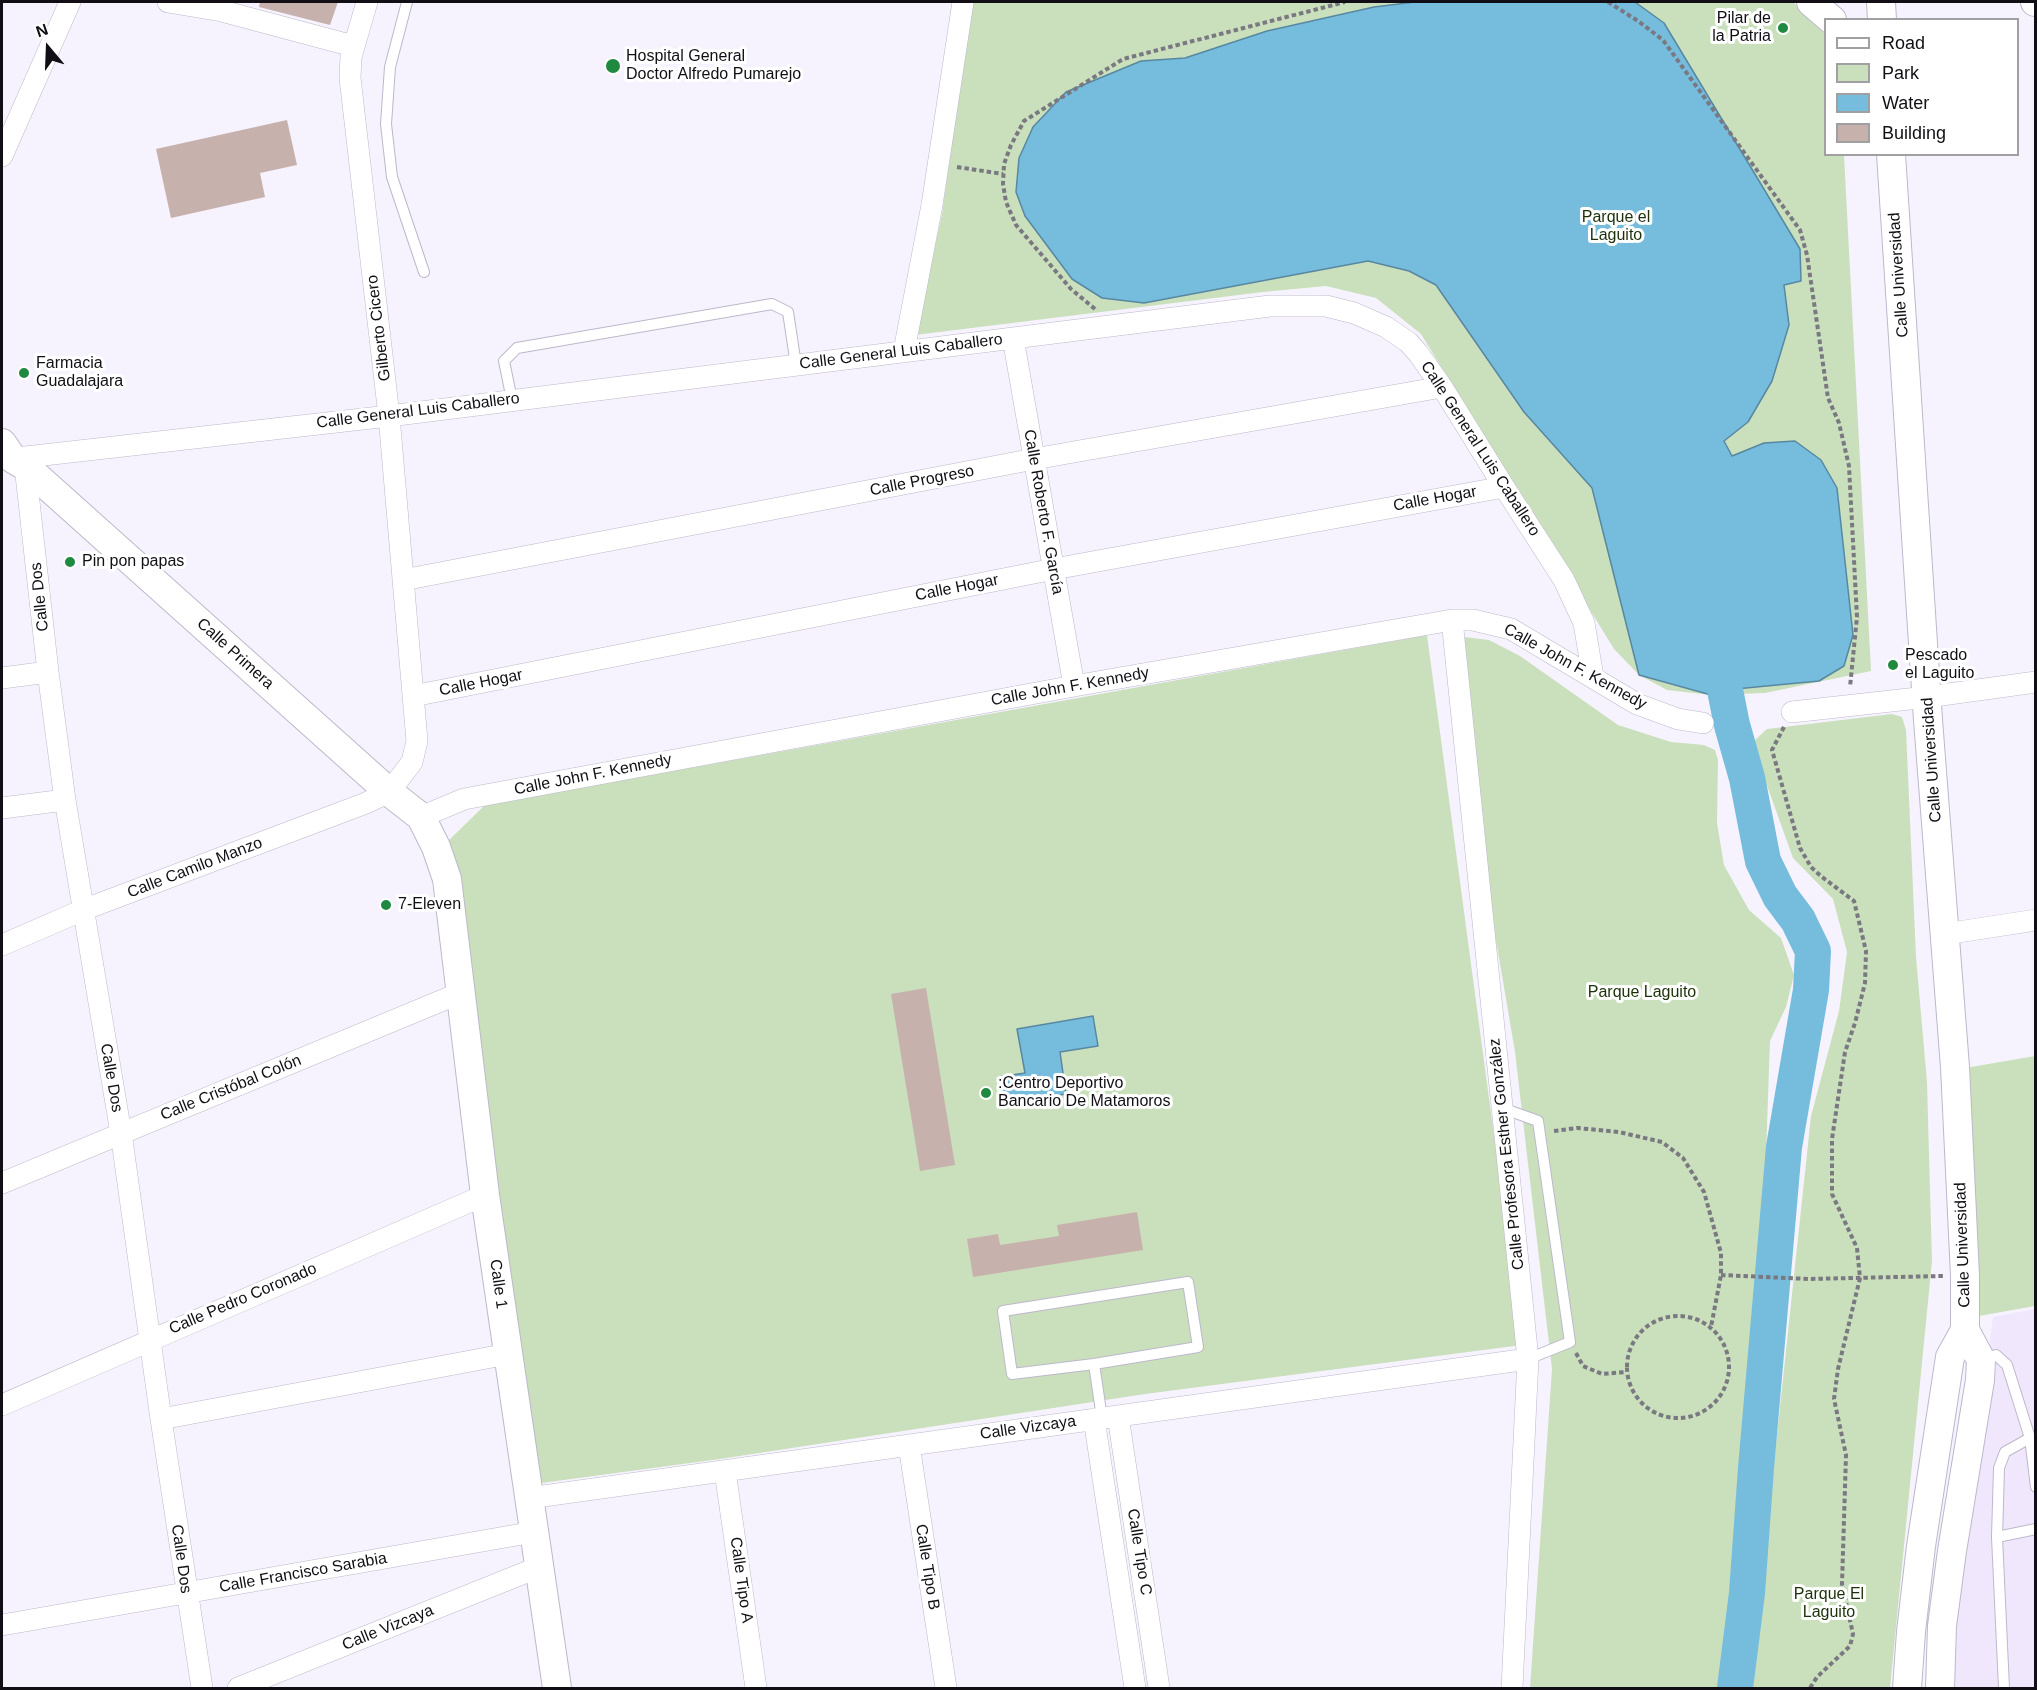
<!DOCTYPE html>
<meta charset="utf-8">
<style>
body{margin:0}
#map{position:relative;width:2037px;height:1690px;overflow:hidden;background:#f6f3ff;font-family:Helvetica,sans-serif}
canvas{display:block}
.frame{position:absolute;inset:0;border:3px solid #110f15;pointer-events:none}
.legend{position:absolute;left:1824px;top:18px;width:195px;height:138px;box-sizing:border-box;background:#fff;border:2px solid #a09fa1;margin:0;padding:8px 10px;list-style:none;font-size:18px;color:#110f15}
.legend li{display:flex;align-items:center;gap:12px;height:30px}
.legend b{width:30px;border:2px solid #a09fa1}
.north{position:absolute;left:18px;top:18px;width:60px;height:60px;-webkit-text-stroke:4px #fff;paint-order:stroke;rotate:341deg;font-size:16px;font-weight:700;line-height:24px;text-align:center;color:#110f15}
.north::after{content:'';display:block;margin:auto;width:21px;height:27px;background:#110f15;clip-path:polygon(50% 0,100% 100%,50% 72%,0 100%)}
</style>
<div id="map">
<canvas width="2037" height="1690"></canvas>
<div class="frame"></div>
<ul class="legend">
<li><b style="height:8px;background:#fff"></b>Road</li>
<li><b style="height:16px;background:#cae0bc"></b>Park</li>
<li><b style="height:16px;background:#76bcdd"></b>Water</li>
<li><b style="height:16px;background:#c7b1ac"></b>Building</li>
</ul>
<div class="north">N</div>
</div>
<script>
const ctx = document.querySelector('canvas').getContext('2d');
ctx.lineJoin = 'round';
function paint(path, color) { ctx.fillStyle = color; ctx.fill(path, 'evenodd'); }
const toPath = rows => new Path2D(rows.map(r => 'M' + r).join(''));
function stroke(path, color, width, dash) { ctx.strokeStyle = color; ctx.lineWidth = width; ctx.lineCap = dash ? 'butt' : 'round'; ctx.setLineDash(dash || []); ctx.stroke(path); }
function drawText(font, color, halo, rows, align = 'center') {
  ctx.font = font + ' Helvetica,sans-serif'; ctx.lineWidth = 6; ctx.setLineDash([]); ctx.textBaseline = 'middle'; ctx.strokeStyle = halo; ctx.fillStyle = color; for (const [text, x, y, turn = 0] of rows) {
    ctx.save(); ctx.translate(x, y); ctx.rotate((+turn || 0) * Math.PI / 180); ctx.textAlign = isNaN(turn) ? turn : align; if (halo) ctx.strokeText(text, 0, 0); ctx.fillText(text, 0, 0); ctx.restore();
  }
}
const education = toPath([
 [2035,1309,2035,1688,1947,1688,1993,1317]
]);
const green = toPath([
 [971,2,1793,2,1825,32,1826,154,1844,155,1871,671,1765,693,1711,695,1667,690,1639,675,1614,649,1421,334,1376,298,1326,286,1263,292,915,335,942,214],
 [1427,635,1522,1345,1145,1394,720,1459,534,1484,449,840,485,805],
 [1464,637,1489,640,1520,656,1618,725,1671,742,1704,745,1715,750,1718,760,1717,823,1724,865,1749,910,1781,938,1794,975,1786,1007,1770,1041,1760,1326,1746,1422,1737,1511,1734,1649,1727,1688,1530,1688,1552,1369,1515,1052,1488,893],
 [1892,714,1902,717,1906,730,1916,957,1927,1082,1932,1261,1890,1688,1750,1688,1811,1116,1839,1011,1847,952,1833,899,1793,858,1756,755,1753,742,1767,729],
 [2035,1056,2035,1306,1979,1316,1965,1068]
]);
const water = toPath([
 [1415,2,1635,2,1664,23,1800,249,1801,281,1784,285,1789,325,1772,381,1748,422,1724,441,1732,456,1764,443,1795,441,1821,460,1837,488,1853,635,1844,666,1819,681,1725,690,1711,695,1639,675,1592,488,1524,412,1436,285,1409,271,1368,261,1144,303,1102,298,1072,279,1025,216,1016,192,1019,158,1033,127,1066,92,1141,61,1185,58,1267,31,1374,7,1415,2],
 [1093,1016,1098,1046,1060,1052,1066,1094,1003,1104,999,1077,1025,1073,1017,1029,1093,1016]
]);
const river = toPath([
 [1725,690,1732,725,1747,778,1763,861,1780,896,1798,920,1813,951,1811,990,1784,1147,1756,1468,1747,1593,1735,1688]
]);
const building = toPath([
 [260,2,338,2,330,25,259,7],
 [287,120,297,165,260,173,265,197,171,218,156,149],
 [926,988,955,1165,920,1171,891,994],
 [1137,1212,1143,1250,973,1277,967,1239,998,1234,1000,1245,1059,1236,1057,1225]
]);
const path = toPath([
 [1608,2,1638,21,1663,40,1800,230,1807,255,1828,398,1839,423,1849,466,1857,617,1850,687],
 [957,167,1003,174],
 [1095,309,1071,289,1016,225,1006,202,1003,184,1004,164,1011,145,1024,121,1123,59,1345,2],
 [1784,727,1772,750,1800,848,1811,867,1822,877,1854,901,1866,951,1865,983,1855,1023,1845,1052,1832,1139,1832,1194,1857,1248,1860,1278,1838,1369,1834,1399,1846,1455,1842,1584,1853,1634,1850,1646,1817,1677,1810,1688],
 [1554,1131,1577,1128,1619,1132,1662,1142,1683,1158,1704,1192,1721,1253,1721,1275,1711,1327],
 [1721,1275,1809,1279,1943,1276],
 '1627 1367a51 51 0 1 1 102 0a51 51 0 1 1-102 0Z',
 [1576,1353,1583,1366,1602,1374,1626,1372]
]);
const lane = toPath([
 [407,2,390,67,386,124,392,177,424,272],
 [512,400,504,361,517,348,772,304,788,312,796,365],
 [1502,1108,1538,1121,1570,1342,1528,1359],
 [1981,1359,1996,1355,2007,1365,2030,1438,2036,1487],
 [1094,1364,1012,1374,1003,1311,1188,1282,1198,1347,1094,1364,1102,1418],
 [1997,1537,2036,1529],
 [2004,1688,1997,1537,1999,1468,2005,1452,2030,1438]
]);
const street = toPath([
 [168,2,222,11,353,46],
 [2,156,70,2],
 [1013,338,1074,686],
 [904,351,932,205,963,2],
 [8,459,389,416,1270,306,1326,306,1354,313,1386,327,1408,342,1418,353,1442,387,1504,487,1564,580,1584,623,1593,677],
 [25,466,48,672,65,800,121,1133,161,1419,202,1688],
 [403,580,1034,459,1442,387],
 [1452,620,1528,1359,1512,1688],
 [2,678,48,672],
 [413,696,1054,569,1504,487],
 [1792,712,1927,697,2036,682],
 [2,808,65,800],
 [421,817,464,799,1074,686,1452,620,1473,620,1511,629,1637,704,1678,719,1703,723],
 [1945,934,2036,920],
 [2,945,83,910,366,803,389,792,412,762,417,741,389,416,350,78,351,57,367,2],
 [2,1183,460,993],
 [2,1405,485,1195],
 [1118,1416,1159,1688],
 [161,1419,508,1354],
 [1094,1419,1135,1688],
 [909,1445,946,1688],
 [725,1471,756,1688],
 [529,1498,1528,1359],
 [2,1625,534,1532],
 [238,1688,539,1567]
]);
const secondary = toPath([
 [1811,2,1832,20],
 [1881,2,1882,20],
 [2035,2,2036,2],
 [1891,154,1928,720,1955,1067,1965,1276,1965,1330,1950,1357,1921,1546,1911,1632,1907,1688],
 [2,443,13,459,25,466,389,792,421,817,436,847,447,879,485,1195,557,1688],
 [1940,1688,1942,1626,1952,1551,1980,1380,1981,1360,1965,1330]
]);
const markers = [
 [1783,28,6,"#1f8940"],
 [613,66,8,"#1f8940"],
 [24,373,6,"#1f8940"],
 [70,562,6,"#1f8940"],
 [1893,665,6,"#1f8940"],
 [386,905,6,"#1f8940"],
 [986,1093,6,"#1f8940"]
];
const poiNames = [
 ["Pilar de",1771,19,"right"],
 ["la Patria",1771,37,"right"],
 ["Hospital General",626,57],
 ["Doctor Alfredo Pumarejo",626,75],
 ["Farmacia",36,364],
 ["Guadalajara",36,382],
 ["Pin pon papas",82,562],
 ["Pescado",1905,656],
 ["el Laguito",1905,674],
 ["7-Eleven",398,905],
 [":Centro Deportivo",998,1084],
 ["Bancario De Matamoros",998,1102]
];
const parkNames = [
 ["Parque el",1616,218],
 ["Laguito",1616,236],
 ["Parque Laguito",1642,993],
 ["Parque El",1829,1595],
 ["Laguito",1829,1613]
];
const streetNames = [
 ["Calle Universidad",1899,275,-94],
 ["Gilberto Cicero",379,328,-97],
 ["Calle General Luis Caballero",901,352,-7],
 ["Calle General Luis Caballero",418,411,-7],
 ["Calle General Luis Caballero",1480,449,57],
 ["Calle Progreso",922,481,-11],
 ["Calle Hogar",1435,499,-10],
 ["Calle Roberto F. García",1043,512,80],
 ["Calle Hogar",957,588,-11],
 ["Calle Dos",40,597,-96],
 ["Calle Primera",235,654,42],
 ["Calle John F. Kennedy",1575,667,29],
 ["Calle Hogar",481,683,-11],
 ["Calle John F. Kennedy",1070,687,-10],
 ["Calle Universidad",1932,760,-94],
 ["Calle John F. Kennedy",593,775,-11],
 ["Calle Camilo Manzo",195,868,-21],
 ["Calle Dos",111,1078,80],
 ["Calle Cristóbal Colón",231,1088,-22],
 ["Calle Profesora Esther González",1507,1154,-96],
 ["Calle Universidad",1963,1245,-92],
 ["Calle 1",498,1284,82],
 ["Calle Pedro Coronado",243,1299,-23],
 ["Calle Vizcaya",1028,1428,-8],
 ["Calle Tipo C",1139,1552,81],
 ["Calle Dos",181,1559,82],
 ["Calle Tipo B",927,1567,81],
 ["Calle Francisco Sarabia",303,1573,-10],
 ["Calle Tipo A",741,1580,82],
 ["Calle Vizcaya",388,1628,-22]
];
paint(education, '#f1e7fc');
paint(green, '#cae0bc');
paint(water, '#76bcdd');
stroke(water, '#5888a1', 1.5);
stroke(river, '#76bcdd', 36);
paint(building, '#c7b1ac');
stroke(lane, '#bdb8cb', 12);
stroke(street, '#bdb8cb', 22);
stroke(secondary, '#bdb8cb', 30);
stroke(path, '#7a7880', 4, [4.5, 3]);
stroke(lane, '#fff', 10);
stroke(street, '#fff', 21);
stroke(secondary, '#fff', 28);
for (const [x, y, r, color] of markers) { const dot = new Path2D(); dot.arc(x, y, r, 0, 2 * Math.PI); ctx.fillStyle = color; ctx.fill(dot); stroke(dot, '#fff', 2); }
drawText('16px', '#110f15', '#fff', poiNames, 'left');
drawText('16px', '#1c3109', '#fff', parkNames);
drawText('16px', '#110f15', '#fff', streetNames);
</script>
